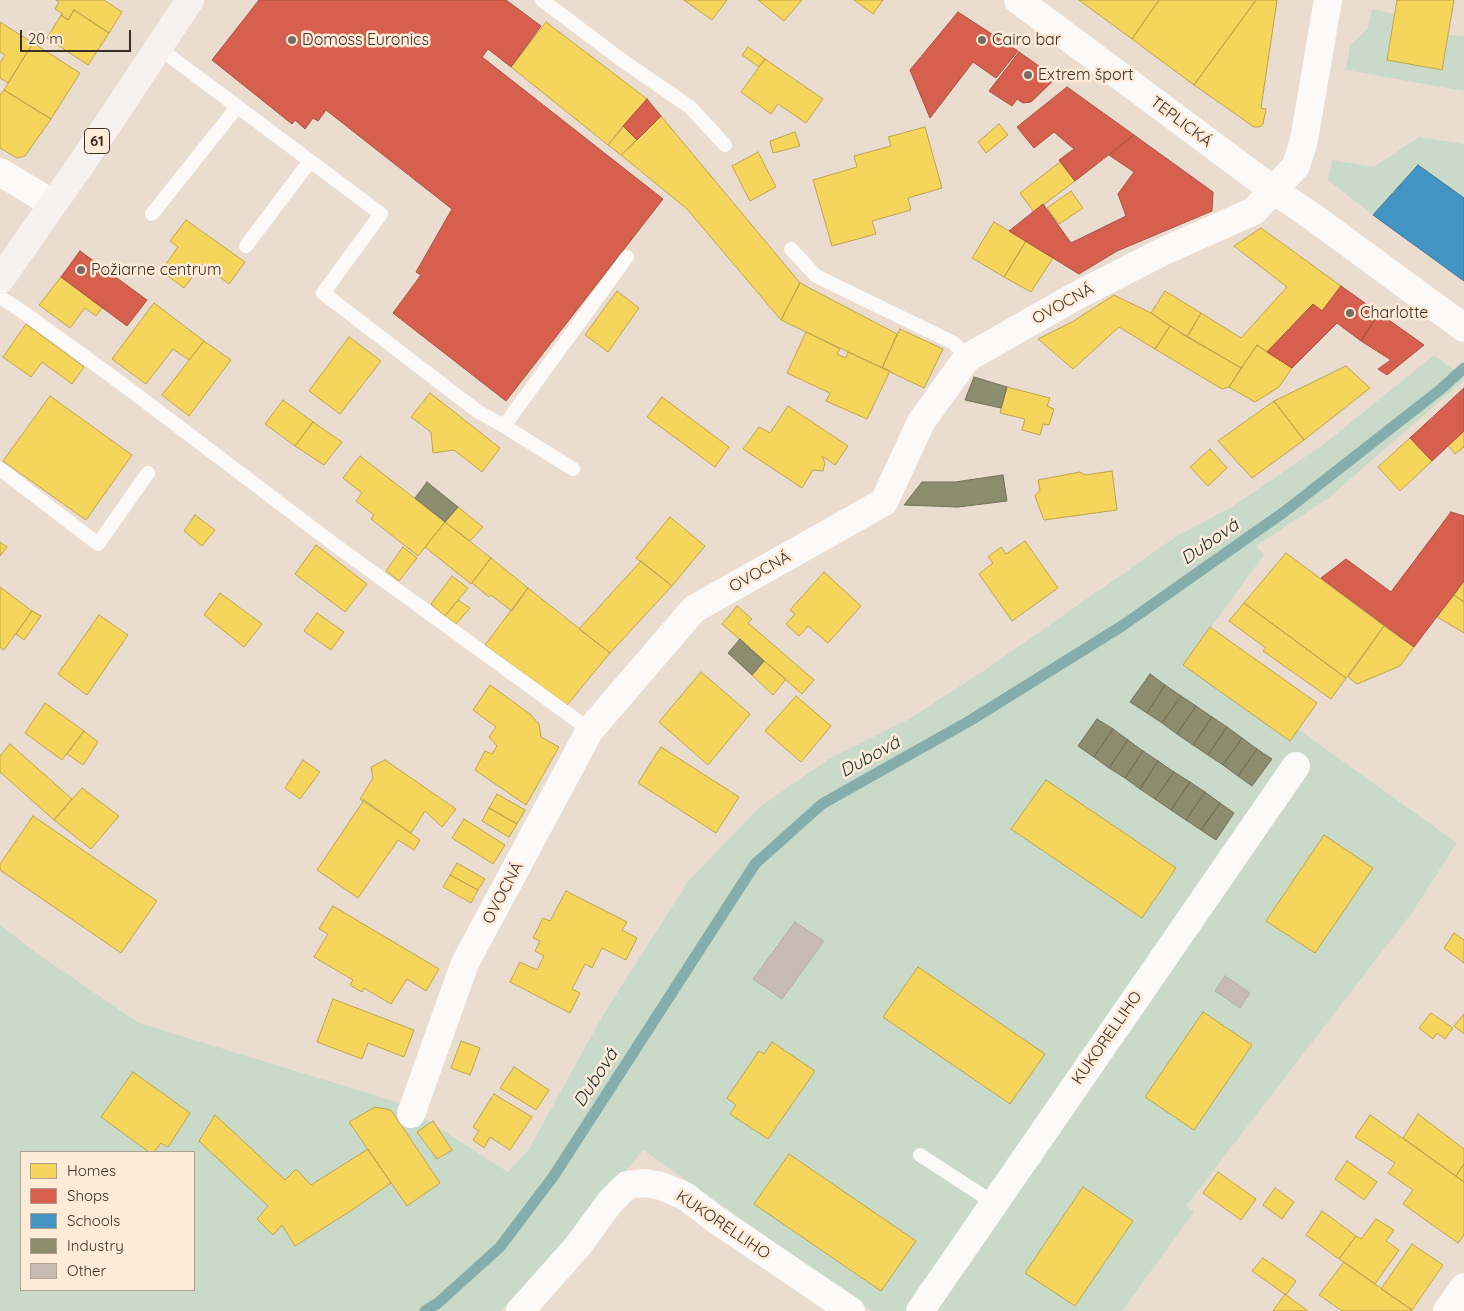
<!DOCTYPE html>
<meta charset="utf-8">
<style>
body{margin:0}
#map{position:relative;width:1464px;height:1311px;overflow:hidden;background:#eaddd0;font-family:Quicksand,sans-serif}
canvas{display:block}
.legend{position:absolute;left:20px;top:1151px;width:175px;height:140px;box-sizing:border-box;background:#ffebd7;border:1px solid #b0a090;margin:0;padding:6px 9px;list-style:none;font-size:15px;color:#392f26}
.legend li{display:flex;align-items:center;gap:10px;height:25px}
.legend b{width:25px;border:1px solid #b0a090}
.scale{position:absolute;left:20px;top:30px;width:111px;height:22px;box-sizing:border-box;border:2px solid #392f26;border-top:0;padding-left:6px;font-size:15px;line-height:18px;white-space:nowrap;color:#392f26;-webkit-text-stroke:4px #ffebd7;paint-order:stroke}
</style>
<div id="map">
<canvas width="1464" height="1311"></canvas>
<ul class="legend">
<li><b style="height:14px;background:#f6d55c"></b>Homes</li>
<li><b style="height:14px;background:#d6604d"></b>Shops</li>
<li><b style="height:14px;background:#4393c3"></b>Schools</li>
<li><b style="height:14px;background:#8c8c6e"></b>Industry</li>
<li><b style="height:14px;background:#c6bbb1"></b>Other</li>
</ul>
<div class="scale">20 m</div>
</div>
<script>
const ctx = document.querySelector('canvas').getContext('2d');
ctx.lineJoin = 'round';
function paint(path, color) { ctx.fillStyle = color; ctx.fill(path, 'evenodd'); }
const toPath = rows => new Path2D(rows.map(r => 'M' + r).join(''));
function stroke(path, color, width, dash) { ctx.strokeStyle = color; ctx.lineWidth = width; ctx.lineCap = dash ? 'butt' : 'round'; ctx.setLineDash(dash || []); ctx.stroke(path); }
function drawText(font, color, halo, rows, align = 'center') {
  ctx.font = font + ' Quicksand,sans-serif'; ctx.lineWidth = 5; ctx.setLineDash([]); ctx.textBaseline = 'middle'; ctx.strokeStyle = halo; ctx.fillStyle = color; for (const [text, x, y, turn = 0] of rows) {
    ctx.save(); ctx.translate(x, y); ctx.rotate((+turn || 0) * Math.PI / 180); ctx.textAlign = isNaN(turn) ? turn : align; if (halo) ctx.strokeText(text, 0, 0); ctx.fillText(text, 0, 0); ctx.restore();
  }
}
const green = toPath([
 [1372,9,1395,14,1388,60,1442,70,1448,35,1464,36,1464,91,1346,70,1350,46,1368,28],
 [1419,137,1464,144,1464,198,1418,165,1373,215,1328,180,1332,160,1374,167],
 [1434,355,1464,378,1464,380,1331,496,1256,546,1264,555,1183,665,1298,729,1457,843,1411,914,1186,1206,1194,1212,1122,1311,872,1311,643,1150,583,1221,501,1311,0,1311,0,925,39,955,139,1023,400,1103,508,1172,529,1149,603,1015,689,880,760,807,827,760,909,719,982,672,1177,536,1233,506,1324,444],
 [21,1152,194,1152,194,1290,21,1290]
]);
const homes = toPath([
 [56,0,104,0,122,12,109,33,74,10,68,20,61,15,63,14,55,9,59,2,56,0],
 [684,0,727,0,712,20,684,0],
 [758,0,802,0,784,21,758,0],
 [854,0,883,0,873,14,854,0],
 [1079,0,1159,0,1132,39,1079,0],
 [1159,0,1256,0,1194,85,1132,39,1159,0],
 [1256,0,1277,0,1261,108,1266,109,1263,124,1260,127,1254,127,1194,85,1256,0],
 [1397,0,1454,0,1442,70,1387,60,1397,0],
 [74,10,109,33,88,65,47,38,61,15,68,20,74,10],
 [0,22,33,43,8,83,0,78,0,63,5,55,0,52,0,22],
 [546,22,647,99,608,145,511,67,546,22],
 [33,43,80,73,51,119,4,90,33,43],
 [748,47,765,59,759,67,742,55,748,47],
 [765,59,823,99,806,123,778,104,771,114,741,92,765,59],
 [4,90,51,119,25,156,17,158,0,148,0,95,4,90],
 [661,116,800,283,781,320,687,209,621,155,661,116],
 [999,124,1008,135,986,153,978,142,999,124],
 [623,126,637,140,621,155,608,145,623,126],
 [925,127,942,188,908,198,911,210,872,221,876,234,832,246,813,180,857,167,854,156,891,146,888,137,925,127],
 [795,132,800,146,773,153,770,141,795,132],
 [758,152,776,187,750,201,732,166,758,152],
 [1060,162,1075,181,1034,212,1020,193,1060,162],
 [1071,191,1083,208,1059,224,1047,208,1071,191],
 [186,220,245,262,229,284,202,264,184,288,161,271,178,247,170,241,186,220],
 [994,222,1026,241,1004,277,972,258,994,222],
 [1261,228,1341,286,1322,311,1313,304,1267,352,1257,345,1241,368,1187,337,1201,313,1241,338,1287,287,1234,246,1261,228],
 [1026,241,1053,258,1031,292,1004,277,1026,241],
 [61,277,102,308,96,316,85,308,70,328,39,305,61,277],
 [800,283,897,334,882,368,781,320,800,283],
 [617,291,639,308,608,352,585,335,617,291],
 [1165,291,1201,313,1187,337,1151,313,1165,291],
 [1114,295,1151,313,1170,326,1155,349,1119,327,1073,369,1038,339,1072,322,1114,295],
 [154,303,204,341,189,360,173,349,146,384,112,359,154,303],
 [26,324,84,367,72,384,42,362,31,377,3,357,26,324],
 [1170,326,1241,368,1229,387,1222,389,1155,349,1170,326],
 [900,329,943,349,924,388,882,368,900,329],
 [806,332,840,349,837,354,846,358,848,352,890,371,867,419,826,401,830,393,787,373,806,332],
 [349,337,381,361,340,414,309,391,349,337],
 [204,341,231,360,189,416,162,395,204,341],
 [1257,345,1292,368,1279,387,1255,402,1229,387,1257,345],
 [1346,366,1370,388,1304,440,1274,401,1346,366],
 [1007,387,1050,398,1047,406,1054,409,1049,425,1043,424,1040,435,1022,430,1025,419,1000,413,1007,387],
 [430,393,500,448,482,472,454,450,433,453,431,432,411,417,430,393],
 [50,396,132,455,86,520,3,461,50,396],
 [662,397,729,447,715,467,647,417,662,397],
 [283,400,313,422,295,446,265,424,283,400],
 [1274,401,1304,440,1252,478,1218,441,1274,401],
 [788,406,848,446,835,465,822,456,825,463,823,471,813,470,802,488,743,449,759,427,770,433,788,406],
 [313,422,342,442,324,465,295,446,313,422],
 [1464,431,1464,447,1455,454,1448,445,1464,431],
 [1410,438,1432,461,1400,491,1378,467,1410,438],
 [1210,449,1227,468,1208,486,1190,467,1210,449],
 [360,456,445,522,418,556,371,519,374,515,356,501,362,493,343,478,360,456],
 [1112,471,1117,510,1044,520,1035,496,1040,490,1038,480,1080,472,1085,475,1112,471],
 [458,507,483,527,470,541,445,522,458,507],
 [195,515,215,530,202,546,184,531,195,515],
 [670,517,705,546,672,586,636,558,670,517],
 [445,522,491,558,471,584,425,547,445,522],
 [1025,541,1058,588,1012,621,979,574,993,563,988,557,1001,547,1006,554,1025,541],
 [0,542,7,547,0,556,0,542],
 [316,545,367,584,345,612,295,574,316,545],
 [403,547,417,558,399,581,386,571,403,547],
 [1286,553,1384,626,1346,678,1244,603,1286,553],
 [491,558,528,588,512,611,491,595,489,597,472,583,491,558],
 [641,561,672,586,610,653,579,629,641,561],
 [824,572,861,606,828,643,808,626,799,636,786,624,795,614,790,610,824,572],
 [452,576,468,588,445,616,431,604,452,576],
 [1464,581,1464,602,1454,595,1464,581],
 [0,587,32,611,4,650,0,647,0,587],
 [528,588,610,653,567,705,485,645,528,588],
 [220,593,262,624,244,647,204,615,220,593],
 [1454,595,1464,602,1464,633,1437,617,1454,595],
 [458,600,470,608,456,624,445,616,458,600],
 [1244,603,1346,678,1331,699,1263,651,1266,648,1229,621,1244,603],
 [737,606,752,619,748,623,814,680,802,694,722,624,737,606],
 [32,611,41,616,24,640,16,634,32,611],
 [317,613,344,632,331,650,304,631,317,613],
 [99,615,128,635,87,695,58,674,99,615],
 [1384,626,1414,647,1400,666,1357,684,1348,677,1384,626],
 [1210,627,1317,703,1290,741,1183,665,1210,627],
 [764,661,786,679,773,695,752,675,764,661],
 [701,672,750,714,708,765,659,722,701,672],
 [490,685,530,714,539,724,541,737,559,747,526,805,475,770,485,751,492,754,497,746,489,737,496,727,473,710,490,685],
 [796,696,831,726,801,762,765,731,796,696],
 [45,703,84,731,62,760,25,733,45,703],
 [84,731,98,742,83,765,67,754,84,731],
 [10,744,72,799,54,820,0,772,0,756,10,744],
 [661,747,739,797,716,833,638,783,661,747],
 [303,760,320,772,300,799,285,788,303,760],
 [385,760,456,809,442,827,425,811,411,833,360,799,373,778,371,767,385,760],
 [1046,780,1176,868,1142,918,1011,829,1046,780],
 [82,788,119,816,91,849,54,820,82,788],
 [497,794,525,810,517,824,489,808,497,794],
 [364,800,420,840,414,850,398,840,358,898,317,870,364,800],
 [489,808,517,824,509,837,482,821,489,808],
 [33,816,157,901,121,953,0,870,0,864,33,816],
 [464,819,505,845,493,864,452,838,464,819],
 [1324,835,1373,868,1315,953,1266,921,1324,835],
 [457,863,485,879,478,890,450,875,457,863],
 [450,875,478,890,471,903,443,887,450,875],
 [566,891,627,922,622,930,637,938,626,960,602,948,592,968,585,964,572,989,580,993,570,1013,510,982,520,962,537,970,544,956,535,951,540,941,533,938,543,918,550,921,566,891],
 [333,906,439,969,426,991,407,979,391,1004,364,988,362,992,350,985,353,980,314,957,328,934,319,929,333,906],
 [1454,933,1464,940,1464,963,1444,948,1454,933],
 [918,967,1045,1054,1010,1104,883,1017,918,967],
 [333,999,414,1030,404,1057,368,1043,362,1059,317,1042,333,999],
 [1203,1012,1252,1045,1194,1130,1145,1097,1203,1012],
 [1431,1013,1453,1028,1445,1039,1437,1033,1433,1039,1419,1028,1431,1013],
 [1464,1014,1464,1034,1454,1026,1464,1014],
 [461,1041,480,1048,470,1075,451,1068,461,1041],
 [772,1042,815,1071,768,1139,730,1114,736,1105,727,1098,759,1051,764,1054,772,1042],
 [514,1067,549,1090,536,1110,500,1088,514,1067],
 [133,1072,190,1113,168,1147,161,1143,154,1152,149,1152,101,1117,133,1072],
 [494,1094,532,1117,510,1150,490,1137,484,1148,473,1140,479,1131,473,1127,494,1094],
 [375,1107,391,1110,440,1183,407,1206,349,1122,375,1107],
 [1418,1114,1464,1149,1464,1164,1456,1176,1403,1138,1418,1114],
 [215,1115,285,1180,296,1169,311,1185,368,1149,391,1183,349,1212,295,1246,282,1225,273,1235,257,1219,268,1206,199,1141,215,1115],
 [1370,1115,1464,1182,1464,1235,1458,1243,1403,1204,1413,1190,1388,1173,1395,1163,1355,1137,1370,1115],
 [433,1121,452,1150,437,1159,417,1132,433,1121],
 [789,1154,916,1241,881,1291,754,1204,789,1154],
 [1347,1161,1377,1182,1364,1200,1335,1179,1347,1161],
 [1464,1164,1464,1182,1456,1176,1464,1164],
 [1218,1172,1256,1199,1241,1220,1203,1193,1218,1172],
 [1083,1187,1133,1221,1075,1306,1025,1273,1083,1187],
 [1275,1188,1294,1202,1282,1219,1263,1205,1275,1188],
 [1322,1211,1356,1236,1339,1259,1306,1235,1322,1211],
 [1376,1219,1394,1230,1386,1241,1399,1250,1375,1284,1339,1259,1356,1236,1361,1239,1376,1219],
 [1412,1244,1443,1265,1412,1310,1381,1289,1412,1244],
 [1263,1258,1296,1281,1286,1295,1252,1271,1263,1258],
 [1344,1262,1412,1310,1411,1311,1342,1311,1319,1295,1344,1262],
 [1285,1294,1286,1295,1308,1311,1273,1311,1285,1294]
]);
const shops = toPath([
 [259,0,506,0,541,26,511,67,488,49,482,57,663,199,506,401,393,313,421,275,416,272,452,209,326,110,318,121,313,118,305,129,295,120,292,124,212,60,259,0],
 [958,12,1018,51,996,78,973,62,930,118,910,70,958,12],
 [1019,52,1056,78,1031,102,1023,103,1017,99,1012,106,989,91,1019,52],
 [1067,87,1134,135,1075,181,1059,160,1074,149,1054,132,1034,148,1017,127,1067,87],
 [647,99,661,116,637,140,623,126,647,99],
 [1134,135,1213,192,1212,211,1117,251,1079,274,1009,231,1043,204,1071,243,1126,216,1118,194,1134,172,1109,155,1134,135],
 [80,251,147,300,127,326,61,277,80,251],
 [1341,286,1379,313,1361,341,1337,323,1292,368,1267,352,1313,304,1322,311,1341,286],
 [1379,313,1424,345,1387,375,1378,369,1391,360,1361,341,1379,313],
 [1464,388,1464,431,1432,461,1410,438,1464,388],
 [1451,512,1464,516,1464,581,1414,647,1321,578,1346,559,1391,592,1451,512]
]);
const schools = toPath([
 [1418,165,1464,198,1464,281,1373,215,1418,165]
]);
const industry = toPath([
 [974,377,1007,387,1001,408,965,400,974,377],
 [1003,475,1007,501,958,507,904,505,922,482,955,482,1003,475],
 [427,482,458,507,445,522,415,498,427,482],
 [740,639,764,661,752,675,728,653,740,639],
 [1150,674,1165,685,1147,713,1130,702,1150,674],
 [1165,685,1181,696,1162,723,1147,713,1165,685],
 [1181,696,1196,706,1177,734,1162,723,1181,696],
 [1196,706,1212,717,1193,745,1177,734,1196,706],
 [1212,717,1227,727,1208,755,1193,745,1212,717],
 [1097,719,1113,729,1094,757,1078,746,1097,719],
 [1227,727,1242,738,1223,765,1208,755,1227,727],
 [1113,729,1128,740,1109,768,1094,757,1113,729],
 [1242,738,1257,749,1238,776,1223,765,1242,738],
 [1128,740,1143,751,1125,778,1109,768,1128,740],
 [1257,749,1272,759,1252,786,1238,776,1257,749],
 [1143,751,1158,761,1140,789,1125,778,1143,751],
 [1158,761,1174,772,1155,799,1140,789,1158,761],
 [1174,772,1190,782,1171,810,1155,799,1174,772],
 [1190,782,1205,792,1186,820,1171,810,1190,782],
 [1205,792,1220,803,1201,830,1186,820,1205,792],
 [1220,803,1234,813,1216,840,1201,830,1220,803]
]);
const stream = toPath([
 [425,1311,438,1303,500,1247,553,1177,755,864,822,804,971,720,1122,626,1284,512,1441,389,1464,368]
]);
const building = toPath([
 [795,922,824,941,782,999,753,979,795,922],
 [1225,976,1250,993,1240,1008,1215,991,1225,976]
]);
const lane = toPath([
 [542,0,623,61,690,107,725,145],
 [159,48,381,214,323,293,477,411,504,426,573,469],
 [152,214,237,107],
 [246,246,310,161],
 [791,249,816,276,954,343,967,358],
 [0,297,23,312,125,386,331,542,590,730],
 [504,426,627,257],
 [0,469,98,544,148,473],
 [920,1155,994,1203]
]);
const street = toPath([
 [1018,0,1273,190,1313,217,1464,328],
 [0,172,53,204],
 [411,1114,465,963,590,730,694,609,884,502,921,422,967,358,1074,297,1162,252,1254,211,1296,166,1304,140,1328,0],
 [520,1311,577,1247,610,1202,627,1185,645,1183,661,1186,685,1196,715,1219,851,1311],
 [920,1311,1296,766],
 [1447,1311,1464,1287]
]);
const primary = toPath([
 [0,280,84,160,190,0]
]);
const markers = [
 [292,40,5,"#776c62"],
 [982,40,5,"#776c62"],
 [1028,75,5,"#776c62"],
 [81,270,5,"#776c62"],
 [1350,313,5,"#776c62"]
];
const shields = [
 [97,141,25]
];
const shieldNames = [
 ["61",97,141]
];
const poiNames = [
 ["Domoss Euronics",302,40],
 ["Cairo bar",992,40],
 ["Extrem šport",1038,75],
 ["Požiarne centrum",91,270],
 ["Charlotte",1360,313]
];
const streetNames = [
 ["TEPLICKÁ",1181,122,37],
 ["OVOCNÁ",1063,304,-29],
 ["OVOCNÁ",760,572,-29],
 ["OVOCNÁ",503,893,-62],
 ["KUKORELLIHO",1107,1038,-55],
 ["KUKORELLIHO",723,1225,34]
];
const waterNames = [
 ["Dubová",1210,542,-35],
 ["Dubová",870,757,-29],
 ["Dubová",596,1078,-57]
];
paint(green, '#cadac9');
paint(homes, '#f6d55c');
stroke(homes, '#bda34c', 1);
paint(shops, '#d6604d');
stroke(shops, '#a75141', 1);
paint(schools, '#4393c3');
stroke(schools, '#407594', 1);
paint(industry, '#8c8c6e');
stroke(industry, '#737058', 1);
stroke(stream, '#85adac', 11);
paint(building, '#c6bbb1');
stroke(building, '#b7aea3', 1);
stroke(lane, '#fcfaf8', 14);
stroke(street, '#fcfaf8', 28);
stroke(primary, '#f7f1ef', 28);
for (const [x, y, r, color] of markers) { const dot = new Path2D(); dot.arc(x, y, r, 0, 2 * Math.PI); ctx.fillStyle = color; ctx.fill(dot); stroke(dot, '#ffebd7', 2); }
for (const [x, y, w] of shields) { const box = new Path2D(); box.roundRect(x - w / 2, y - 12.5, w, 25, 4); ctx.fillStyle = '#ffebd7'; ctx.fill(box); stroke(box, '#392f26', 1); }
drawText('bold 15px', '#392f26', null, shieldNames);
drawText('16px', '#392f26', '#ffebd7', poiNames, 'left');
drawText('16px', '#392f26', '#ffebd7', streetNames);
drawText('italic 18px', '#0f3032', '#ffebd7', waterNames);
</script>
